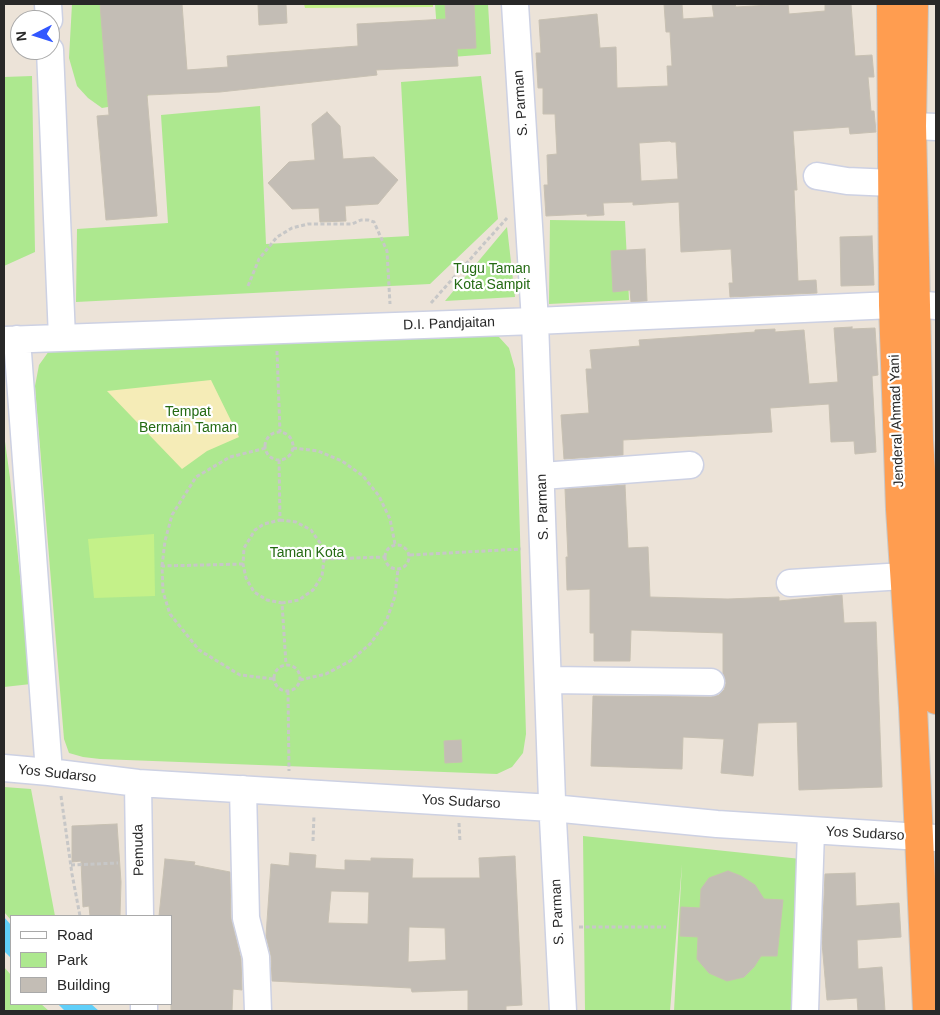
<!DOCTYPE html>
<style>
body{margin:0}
#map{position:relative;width:940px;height:1015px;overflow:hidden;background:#ece3d8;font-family:Helvetica,sans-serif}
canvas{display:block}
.frame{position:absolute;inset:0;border:5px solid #282828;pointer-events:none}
.legend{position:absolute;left:10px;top:915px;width:162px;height:90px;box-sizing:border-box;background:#fff;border:1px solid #a9a9a9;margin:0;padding:6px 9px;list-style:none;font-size:15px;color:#282828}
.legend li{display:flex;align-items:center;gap:10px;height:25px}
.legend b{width:25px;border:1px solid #a9a9a9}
.north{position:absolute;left:10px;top:10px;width:50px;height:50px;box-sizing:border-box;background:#fff;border:1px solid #a9a9a9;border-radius:50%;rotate:265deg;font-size:14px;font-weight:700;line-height:20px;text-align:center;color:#282828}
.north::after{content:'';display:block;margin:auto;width:18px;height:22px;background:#3257ff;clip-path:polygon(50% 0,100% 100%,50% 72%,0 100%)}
</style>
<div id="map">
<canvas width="940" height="1015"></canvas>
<div class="frame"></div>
<ul class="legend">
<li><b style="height:6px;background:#fff"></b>Road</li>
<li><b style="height:14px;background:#ade88f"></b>Park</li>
<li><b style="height:14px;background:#c3bdb5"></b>Building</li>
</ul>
<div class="north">N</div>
</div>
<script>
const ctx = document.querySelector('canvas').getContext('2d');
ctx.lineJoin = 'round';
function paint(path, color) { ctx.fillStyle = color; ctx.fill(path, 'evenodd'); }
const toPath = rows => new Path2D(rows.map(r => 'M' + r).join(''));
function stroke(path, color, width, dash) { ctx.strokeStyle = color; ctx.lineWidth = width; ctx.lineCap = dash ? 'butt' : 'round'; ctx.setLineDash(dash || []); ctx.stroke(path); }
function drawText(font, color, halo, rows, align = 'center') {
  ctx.font = font + ' Helvetica,sans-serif'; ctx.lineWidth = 4.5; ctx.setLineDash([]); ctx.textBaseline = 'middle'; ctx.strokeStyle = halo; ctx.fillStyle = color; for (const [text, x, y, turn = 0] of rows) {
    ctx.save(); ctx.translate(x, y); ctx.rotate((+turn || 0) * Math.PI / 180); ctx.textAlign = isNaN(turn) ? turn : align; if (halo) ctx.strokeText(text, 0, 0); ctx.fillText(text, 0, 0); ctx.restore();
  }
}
const green = toPath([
 [72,4,146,4,153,91,142,101,102,108,88,98,77,86,69,58],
 [435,4,488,4,491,54,439,58],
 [32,76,35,252,4,266,4,77],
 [481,76,498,219,430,284,76,302,77,229,168,223,161,115,260,106,266,244,409,236,401,82],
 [550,220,625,221,629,300,549,304],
 [507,227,515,297,445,301],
 [486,334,499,337,509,348,515,369,526,734,523,753,512,767,497,774,100,759,83,757,69,753,64,739,35,386,39,365,49,351],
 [4,434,10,478,31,684,4,687],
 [4,787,31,789,55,916,11,916,11,920,4,912],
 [583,836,801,859,796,1011,674,1011,682,864,670,1011,585,1011],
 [4,967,11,975,11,1004,41,1004,49,1011,4,1011]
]);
const sand = toPath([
 [211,380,239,437,207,451,182,469,107,391]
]);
const pitch = toPath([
 [304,4,433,4,433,7,305,8],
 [154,534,155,596,94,598,88,539]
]);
const water = toPath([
 [4,917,11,925,11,958,4,951],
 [58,1004,91,1004,99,1011,65,1011]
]);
const building = toPath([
 [100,4,182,4,187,70,228,67,227,56,358,46,357,24,446,19,445,4,474,4,476,48,457,49,458,66,376,70,377,75,331,80,220,92,147,95,157,216,106,220,97,116,109,115,100,4],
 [258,4,286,4,287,23,259,25,258,4],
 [664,4,682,4,683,19,714,17,712,4,735,4,736,7,788,4,789,14,825,11,825,4,851,4,855,56,872,55,874,77,868,77,871,111,874,111,876,132,850,134,849,127,793,131,797,190,794,190,798,281,816,280,817,293,730,297,729,283,733,283,731,249,681,252,679,202,633,205,633,202,603,203,604,215,587,216,587,214,546,216,544,185,548,185,547,155,557,154,555,114,543,114,543,88,538,88,536,53,541,53,539,20,597,14,600,48,616,47,617,88,668,86,667,66,672,66,670,32,666,32,664,4],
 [670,141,671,142,676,142,678,179,641,181,639,143,670,141],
 [327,112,340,126,343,159,374,157,398,180,378,204,345,206,346,221,320,222,319,208,292,209,268,183,289,162,315,160,312,124,327,112],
 [872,236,874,285,841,286,840,237,872,236],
 [645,249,647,301,631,302,630,290,613,292,611,251,645,249],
 [852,327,852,329,875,328,878,375,872,376,876,452,855,454,854,441,831,442,829,404,770,408,772,432,623,440,623,455,564,459,561,415,589,413,586,369,592,369,590,350,640,346,639,340,755,332,755,330,775,329,775,332,804,330,809,384,838,382,834,328,852,327],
 [625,485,628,548,648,547,650,597,728,599,779,597,779,601,842,595,844,623,876,622,882,787,799,790,797,722,758,723,753,776,721,773,724,739,683,737,682,769,591,766,593,696,711,697,719,695,724,690,726,683,723,674,723,633,631,630,630,661,594,661,594,633,590,633,590,589,567,590,566,557,568,557,565,489,625,485],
 [461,740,462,762,445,763,444,741,461,740],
 [117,824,121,882,120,916,90,916,89,906,83,907,81,861,72,862,72,826,117,824],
 [290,853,316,855,315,868,345,870,345,860,371,861,371,858,413,859,412,878,480,878,479,858,515,856,522,1005,506,1006,506,1011,468,1011,468,990,412,992,411,988,272,981,271,956,266,936,271,864,289,866,290,853],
 [331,891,369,892,368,924,328,923,331,891],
 [409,927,445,928,446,960,408,962,409,927],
 [165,859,195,862,194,865,230,872,231,918,241,959,242,990,233,989,232,1011,171,1011,171,916,159,916,165,859],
 [728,871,741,876,755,885,764,899,783,900,777,956,761,956,754,967,744,977,727,981,709,973,697,959,698,937,680,936,681,907,700,908,701,889,709,878,728,871],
 [855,873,856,906,899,903,901,937,857,940,858,969,882,967,885,1011,858,1011,857,998,827,1000,822,943,825,874,855,873]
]);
const path = toPath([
 [248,286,259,259,277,237,292,228,308,224,352,224,361,220,368,220,374,222,387,251,390,304],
 [431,303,507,218],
 [277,351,280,432],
 '265 446a14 14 0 1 1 28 0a14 14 0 1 1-28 0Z',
 [293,448,318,451,342,461,363,476,379,496,390,519,395,544],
 [279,460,280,520,264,524,255,530,244,548,243,564,246,578,254,592,267,600,282,603,286,664],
 [280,520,296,522,311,530,320,543,324,559,322,576,313,590,299,600,282,603],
 '385 557a12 12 0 1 1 24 0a12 12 0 1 1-24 0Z',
 [410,555,521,549],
 [324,559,384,557],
 [243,564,162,566,163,592,170,614,199,650,240,675,274,679],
 [162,566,165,541,172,515,196,477,230,457,266,448],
 '274 678a13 13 0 1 1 26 0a13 13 0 1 1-26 0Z',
 [300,680,326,674,350,661,370,644,386,622,395,596,398,569],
 [288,691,289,771],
 [61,796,72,874,80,916],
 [459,823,460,842],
 [313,841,314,815],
 [71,865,118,863],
 [579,927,666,927]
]);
const minor = toPath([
 [48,4,49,20],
 [515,4,535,321,552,800,563,1011],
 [50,50,62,338],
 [891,125,936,127],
 [817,176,847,181,892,183],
 [916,304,936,306],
 [17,339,49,772],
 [4,340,535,321,893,305],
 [542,476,690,465],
 [790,583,904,576],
 [548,680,711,682],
 [4,768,49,772,138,783,552,808,717,824,936,838],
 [138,783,140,916],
 [243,789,246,918,256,957,258,1011],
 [144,1004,144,1011],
 [805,1011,811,831]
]);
const highway = toPath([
 [891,4,893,305,900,509,913,707,927,1011],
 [914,4,912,126,919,440,936,700]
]);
const streetNames = [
 ["S. Parman",521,103,-94],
 ["D.I. Pandjaitan",449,324,-2],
 ["Jenderal Ahmad Yani",897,421,-92],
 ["S. Parman",543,507,-92],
 ["Yos Sudarso",57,774,6],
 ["Yos Sudarso",461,802,3],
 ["Yos Sudarso",865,834,3],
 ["Pemuda",139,850,-91],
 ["S. Parman",558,912,-93]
];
const parkNames = [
 ["Tugu Taman",492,269],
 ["Kota Sampit",492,285],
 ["Tempat",188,412],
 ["Bermain Taman",188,428],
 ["Taman Kota",307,553]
];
paint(green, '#ade88f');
paint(sand, '#f5ecb7');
paint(pitch, '#c4f189');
paint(water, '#60cff9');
paint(building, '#c3bdb5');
stroke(building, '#c7c0b2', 1);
stroke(minor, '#cdd1e3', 29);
stroke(highway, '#c7c7c7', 30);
stroke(path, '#c7c7c7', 3, [4, 2.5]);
stroke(minor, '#fff', 26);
stroke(highway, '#ff9d50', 28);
drawText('14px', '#282828', '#fff', streetNames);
drawText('14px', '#246a13', '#fff', parkNames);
</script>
